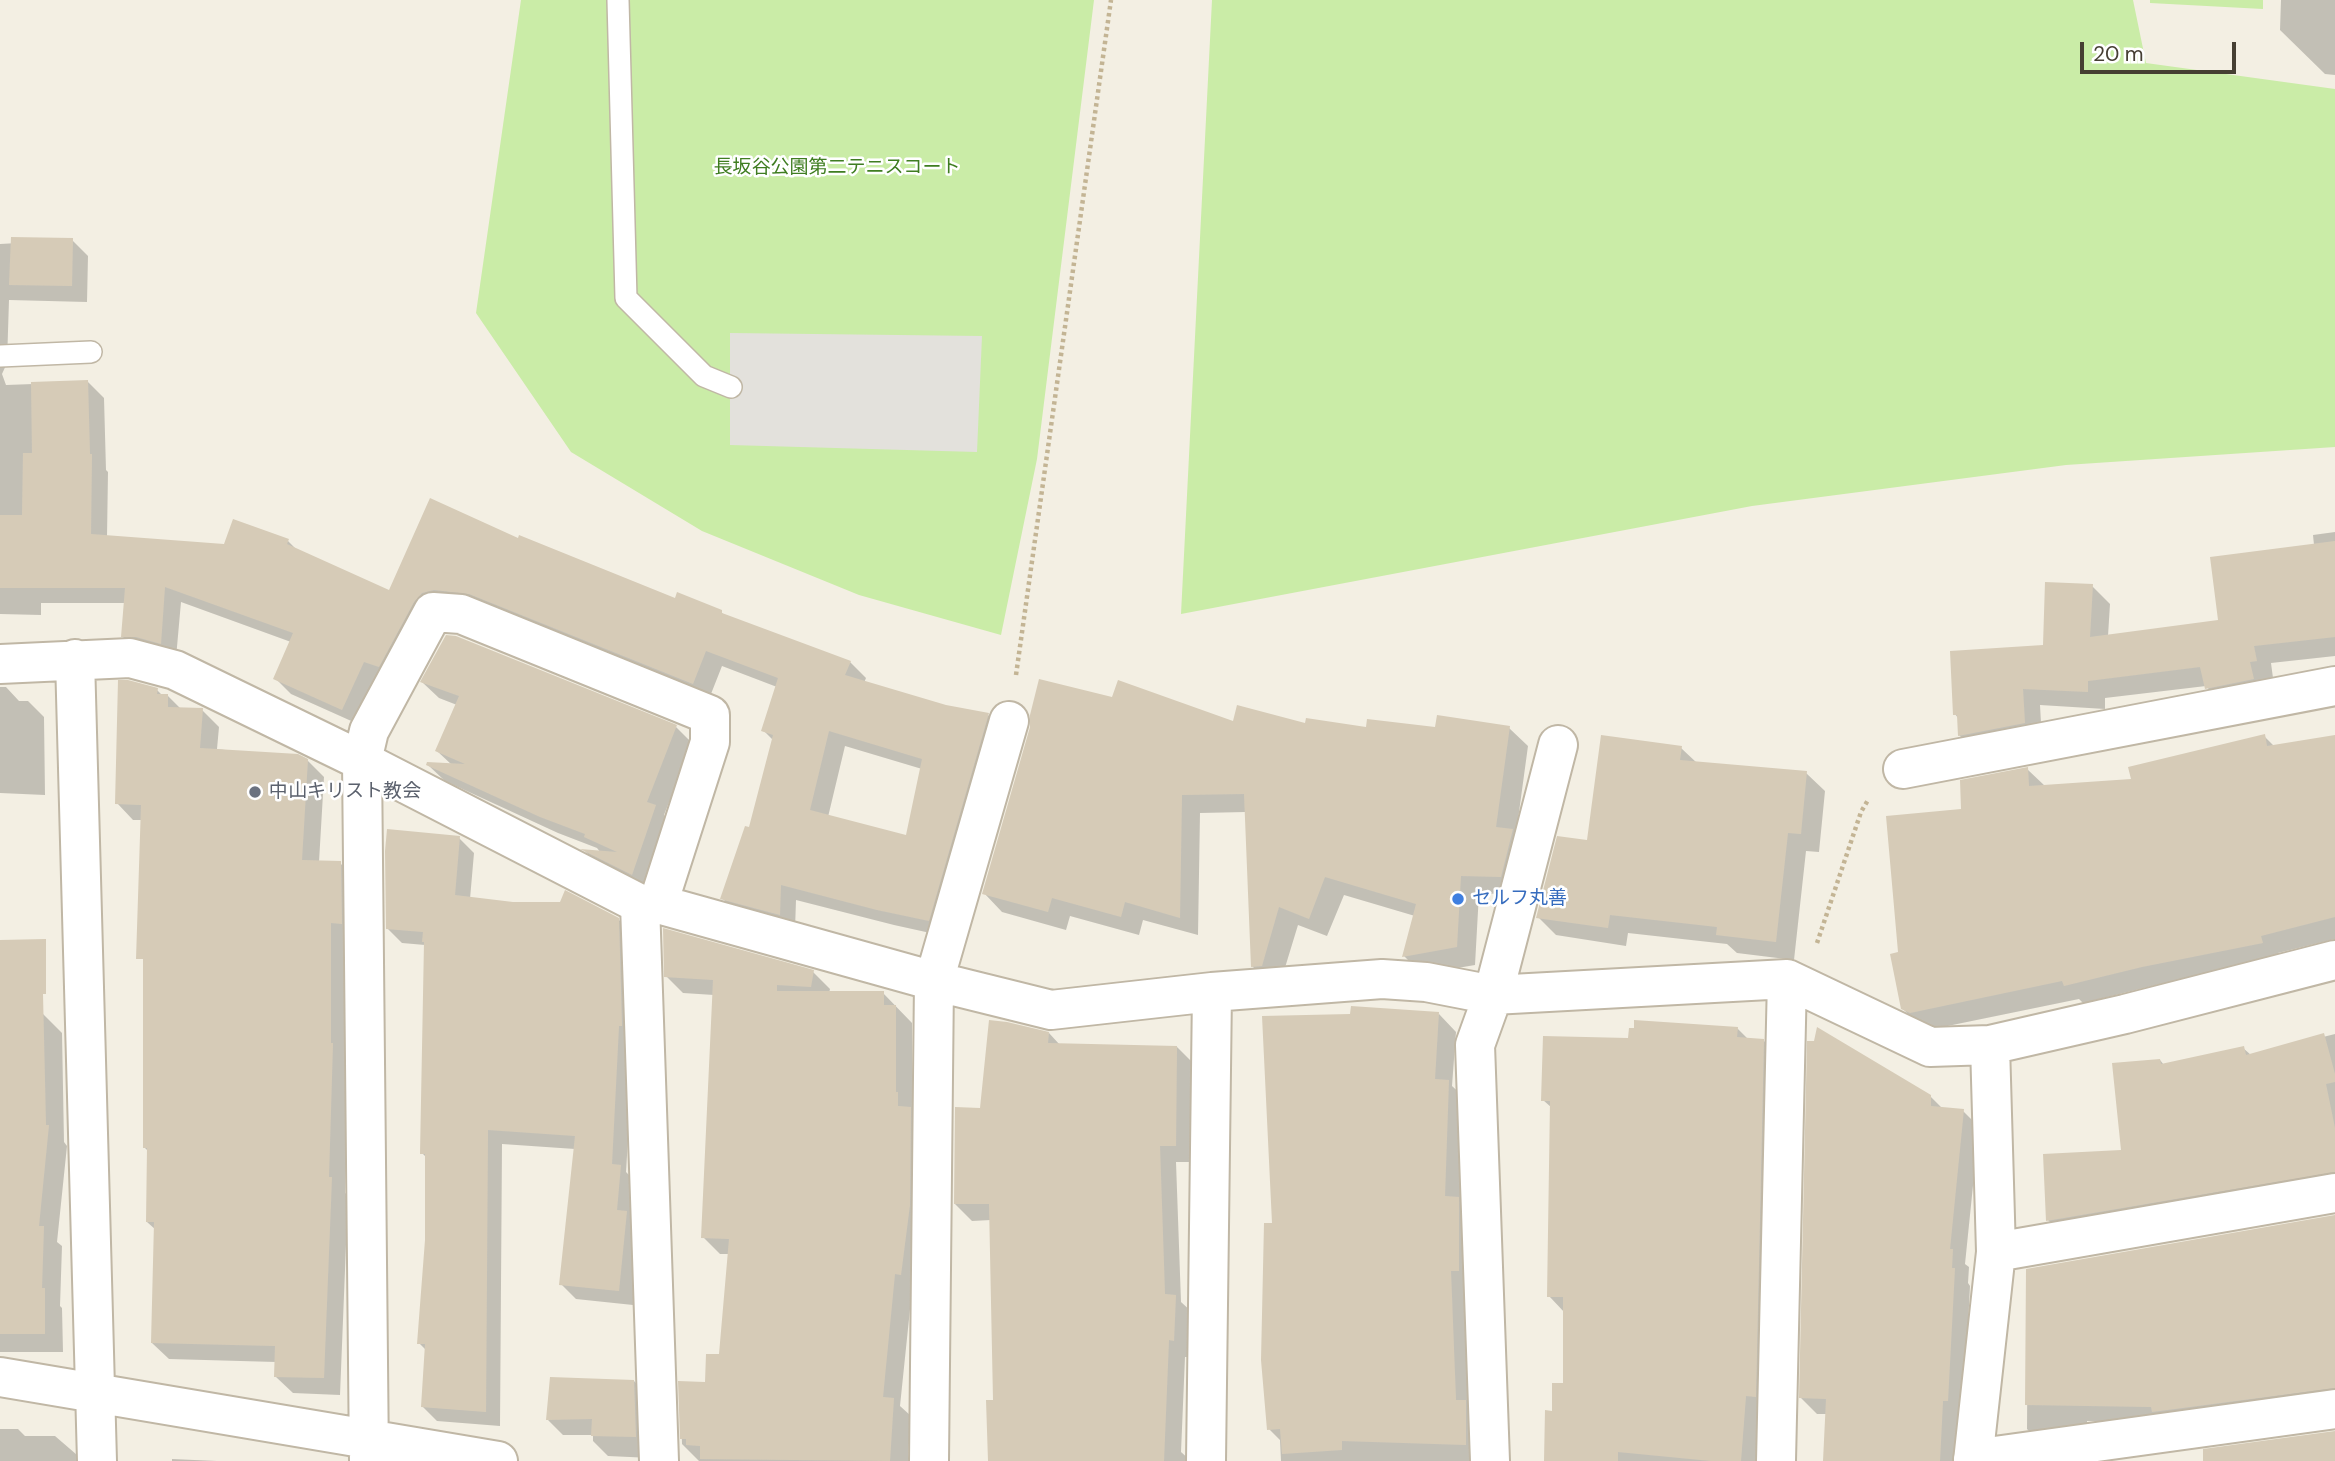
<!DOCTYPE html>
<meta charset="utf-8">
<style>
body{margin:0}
#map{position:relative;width:2335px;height:1461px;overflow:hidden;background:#f3efe3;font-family:"DM Sans",sans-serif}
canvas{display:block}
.scale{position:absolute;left:2080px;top:42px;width:156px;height:32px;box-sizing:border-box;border:4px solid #463f33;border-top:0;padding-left:9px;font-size:21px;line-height:24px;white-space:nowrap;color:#463f33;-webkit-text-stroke:5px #fff;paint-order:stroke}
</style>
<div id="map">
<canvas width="2335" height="1461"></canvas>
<div class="scale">20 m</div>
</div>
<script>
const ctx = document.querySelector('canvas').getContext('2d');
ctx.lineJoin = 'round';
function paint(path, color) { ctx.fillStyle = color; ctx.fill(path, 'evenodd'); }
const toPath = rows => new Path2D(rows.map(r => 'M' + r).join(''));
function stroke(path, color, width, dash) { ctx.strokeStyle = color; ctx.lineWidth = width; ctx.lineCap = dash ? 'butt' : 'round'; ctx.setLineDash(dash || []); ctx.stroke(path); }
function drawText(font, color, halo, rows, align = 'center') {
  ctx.font = font + ' "DM Sans","Noto Sans JP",sans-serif'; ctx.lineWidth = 5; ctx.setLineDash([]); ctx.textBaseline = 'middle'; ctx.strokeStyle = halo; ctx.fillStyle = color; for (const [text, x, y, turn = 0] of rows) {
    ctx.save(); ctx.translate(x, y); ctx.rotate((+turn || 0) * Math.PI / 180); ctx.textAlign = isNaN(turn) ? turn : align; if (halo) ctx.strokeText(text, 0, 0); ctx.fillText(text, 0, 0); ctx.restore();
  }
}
const green = toPath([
 [521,0,1094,0,1037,459,1001,635,859,595,702,531,571,452,476,313],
 [1212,0,2133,0,2146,63,2335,89,2335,447,2066,465,1752,506,1181,614],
 [2150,0,2263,0,2263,9,2150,3]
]);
const parking = toPath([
 [730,333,982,336,977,452,730,445]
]);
const shadow = toPath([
 [2281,0,2335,0,2335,75,2325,74,2280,30],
 [72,240,88,256,87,302,9,300,7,363,2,374,6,385,88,382,104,398,106,470,108,472,107,537,226,546,288,541,298,551,390,592,519,540,676,600,721,612,725,616,850,662,866,678,864,683,946,707,988,715,1004,731,944,936,894,925,796,900,795,930,738,914,722,898,750,829,773,740,763,730,777,687,722,666,709,699,451,606,358,724,291,694,275,678,291,642,181,602,176,658,138,652,122,636,125,603,41,603,41,615,0,614,0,244],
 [845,746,922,769,907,838,828,817],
 [2335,532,2335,656,2271,663,2273,678,2224,706,2206,686,2105,698,2105,709,2040,705,2042,741,1977,753,1959,735,1958,718,1955,714,2045,647,2092,586,2110,604,2108,636,2220,621,2314,545,2313,535],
 [422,682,676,727,692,743,664,815,671,823,648,890,599,865,585,851,601,853,597,848,558,833,445,781,428,765,452,765,437,751,457,705,439,698],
 [0,687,6,687,19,701,28,701,44,717,45,795,0,793],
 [157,690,163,696,168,696,181,709,202,710,219,727,217,749,307,760,324,777,319,862,340,863,357,880,349,1062,345,1193,348,1195,340,1395,293,1393,276,1377,276,1362,169,1359,152,1343,156,1230,147,1222,149,1152,145,1148,142,820,133,820,117,803],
 [1113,699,1234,723,1368,729,1509,728,1528,746,1516,834,1519,895,1479,893,1475,965,1422,974,1404,956,1415,916,1344,895,1327,936,1298,925,1280,984,1271,985,1252,966,1246,812,1200,813,1198,935,1143,920,1139,935,1070,916,1066,930,1002,912,984,893],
 [2264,736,2274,746,2335,737,2335,939,2278,953,2280,960,2254,967,2160,984,2083,1003,2079,999,1928,1030,1920,1026,1902,1008,1900,954,1963,811,2027,769,2045,786,2133,780],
 [1681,748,1697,763,1806,773,1825,791,1819,852,1806,851,1794,960,1737,953,1727,944,1628,933,1626,946,1556,935,1538,917,1589,842],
 [459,838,474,853,470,899,618,919,633,934,634,1040,626,1172,635,1181,641,1227,633,1305,576,1299,561,1284,575,1149,502,1144,500,1426,437,1421,422,1406,426,1350,419,1343,427,1240,427,1158,422,1153,425,945,402,943,387,928],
 [813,972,830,989,829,993,883,993,912,1023,912,1108,914,1111,912,1290,900,1406,911,1416,908,1456,913,1461,699,1461,682,1444,680,1383,707,1384,721,1356,729,1254,720,1254,703,1237,714,995,683,993,666,976],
 [43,1014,62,1033,64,1142,67,1146,57,1242,62,1246,60,1306,62,1308,63,1352,0,1352,0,1015],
 [1439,1014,1456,1032,1452,1086,1466,1099,1482,1461,1281,1461,1280,1440,1269,1429,1273,1225],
 [1737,1028,1748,1039,1763,1040,1779,1056,1758,1461,1546,1461,1553,1412,1564,1385,1565,1313,1549,1296,1552,1108,1543,1100,1630,1040],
 [1049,1033,1060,1045,1177,1047,1194,1064,1192,1162,1176,1162,1181,1302,1193,1313,1191,1357,1185,1357,1181,1452,1191,1461,989,1461,995,1402,991,1220,972,1221,955,1204,982,1110],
 [2335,1034,2335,1189,2064,1236,2048,1220,2122,1152,2160,1060,2164,1065,2243,1048,2251,1055],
 [1930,1096,1943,1109,1963,1111,1979,1127,1965,1264,1969,1267,1968,1283,1970,1286,1961,1461,1824,1461,1827,1414,1817,1414,1801,1398],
 [2335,1217,2335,1405,2165,1423,2087,1421,2087,1439,2043,1445,2027,1429,2028,1270],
 [634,1381,649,1397,651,1458,608,1456,593,1441,593,1435,563,1435,548,1420],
 [0,1429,18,1429,25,1436,55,1436,84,1461,0,1461],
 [172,1459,217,1461,172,1461]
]);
const building = toPath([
 [11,237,73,238,72,286,9,285],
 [88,380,90,454,92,454,91,534,224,544,233,519,289,539,287,544,389,590,430,498,518,538,519,535,675,598,677,592,722,610,722,613,851,661,845,675,946,705,989,713,929,921,877,910,781,885,780,915,720,899,745,826,749,827,773,735,761,731,778,678,706,651,693,684,469,594,434,590,422,593,414,602,379,667,364,662,342,710,273,679,293,633,165,587,161,644,136,637,121,637,125,588,0,588,0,515,22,515,23,453,32,453,31,382],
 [829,731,922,759,906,835,810,810],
 [2335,541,2335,637,2254,646,2257,661,2250,662,2254,679,2205,689,2200,667,2088,681,2088,692,2023,689,2025,723,1958,736,1957,715,1953,715,1950,651,2043,645,2045,582,2093,584,2090,637,2218,620,2210,557],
 [446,635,456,636,677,725,647,802,656,805,632,875,580,849,617,852,584,837,585,834,540,817,426,765,427,762,465,764,435,751,459,696,420,682],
 [1039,679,1112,697,1118,680,1233,721,1237,705,1305,723,1306,718,1366,727,1367,719,1435,727,1437,715,1510,726,1496,827,1513,829,1501,877,1461,876,1457,947,1402,957,1416,904,1325,877,1309,919,1279,907,1262,966,1251,967,1244,794,1182,795,1180,918,1125,902,1121,917,1052,898,1048,912,982,894,1030,727,1030,715],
 [118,680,128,680,158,688,157,694,168,694,168,707,203,708,200,748,298,754,308,759,302,860,341,861,342,924,331,923,331,1043,333,1043,329,1177,332,1177,324,1378,274,1377,275,1346,151,1343,154,1222,146,1222,147,1148,143,1148,143,959,136,959,141,805,115,804],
 [2265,734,2267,746,2335,735,2335,917,2261,936,2263,943,2142,967,2064,986,2062,981,1910,1013,1901,1009,1890,954,1898,952,1886,816,1961,809,1960,780,2028,767,2029,786,2131,779,2128,767],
 [1601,735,1682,746,1680,760,1807,771,1801,834,1788,833,1776,942,1716,935,1717,927,1610,915,1608,928,1536,918,1557,836,1587,840],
 [387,829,460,836,455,895,513,902,560,902,565,890,619,918,622,1026,619,1026,612,1164,621,1165,617,1210,627,1211,619,1291,559,1285,575,1136,488,1130,486,1412,421,1407,425,1344,417,1344,425,1240,425,1154,420,1154,424,942,422,942,423,932,386,929,385,851],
 [663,928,814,970,811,987,777,985,777,991,884,991,884,1005,896,1005,896,1092,898,1092,898,1106,911,1107,910,1205,901,1275,895,1274,883,1397,894,1398,890,1461,700,1459,700,1446,686,1445,686,1439,680,1439,678,1381,705,1382,706,1354,719,1354,729,1239,701,1238,713,980,664,977],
 [46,939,46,994,43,994,46,1125,49,1125,39,1226,44,1226,42,1288,45,1288,45,1334,0,1334,0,940],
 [1351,1006,1439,1012,1435,1079,1449,1080,1445,1196,1459,1197,1459,1271,1451,1271,1456,1400,1466,1400,1466,1445,1342,1441,1342,1450,1282,1454,1280,1429,1267,1430,1261,1360,1264,1223,1272,1223,1262,1016,1350,1014],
 [989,1020,1007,1022,1049,1032,1048,1043,1177,1046,1176,1146,1160,1146,1165,1294,1176,1295,1174,1341,1169,1340,1164,1461,988,1461,986,1400,993,1400,989,1204,954,1204,955,1107,980,1108],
 [1634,1020,1738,1027,1737,1037,1764,1039,1756,1397,1746,1396,1741,1461,1711,1461,1618,1452,1618,1461,1544,1461,1545,1410,1552,1411,1552,1383,1563,1383,1563,1297,1547,1297,1550,1101,1541,1101,1543,1036,1628,1038,1629,1028,1634,1028],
 [1817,1027,1931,1095,1931,1106,1964,1109,1950,1249,1953,1249,1952,1268,1955,1268,1948,1401,1943,1401,1940,1461,1823,1461,1826,1399,1799,1398,1807,1041,1814,1041],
 [2324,1033,2335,1074,2335,1082,2326,1084,2335,1128,2335,1172,2046,1221,2043,1154,2121,1150,2112,1063,2160,1059,2161,1064,2244,1046,2246,1055],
 [2335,1215,2335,1388,2152,1412,2151,1407,2025,1405,2026,1269],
 [550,1377,634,1380,636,1437,591,1436,592,1419,546,1420],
 [2335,1431,2335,1461,2203,1461,2203,1449]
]);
const path = toPath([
 [1016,675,1111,0],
 [1817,943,1861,812,1868,800]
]);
const service = toPath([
 [618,0,626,298,704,376,731,387],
 [0,356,91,352]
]);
const minor = toPath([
 [75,659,97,1461],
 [0,664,130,658,175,670,362,761,640,904,658,904,934,981,1051,1010,1212,992,1382,979,1426,982,1493,995,1787,979,1930,1047,1990,1045,2125,1014,2335,960],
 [1903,769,2335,686],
 [640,904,659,1461],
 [1996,1252,2335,1193],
 [0,1377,498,1461],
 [1973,1459,2335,1409],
 [369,1461,362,761,369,731,433,612,461,614,710,715,710,742,658,904],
 [929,1461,934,981,1009,721],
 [1206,1461,1212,992],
 [1490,1461,1475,1045,1493,995,1558,745],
 [1776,1461,1787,979],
 [1973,1461,1996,1252,1990,1045]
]);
const markers = [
 [255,792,7,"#6b7280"],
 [1458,899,7,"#3f7fe0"]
];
const parkNames = [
 ["長坂谷公園第二テニスコート",837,168]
];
const worshipNames = [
 ["中山キリスト教会",269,792]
];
const shopNames = [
 ["セルフ丸善",1472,899]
];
paint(green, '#caeca7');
paint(parking, '#e3e1dc');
paint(shadow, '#0003');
paint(building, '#d6cbb7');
stroke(service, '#c0b7a5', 24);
stroke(minor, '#c0b7a5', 42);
stroke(path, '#c3b494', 4.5, [3.5, 3.5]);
stroke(service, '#fff', 21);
stroke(minor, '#fff', 38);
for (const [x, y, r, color] of markers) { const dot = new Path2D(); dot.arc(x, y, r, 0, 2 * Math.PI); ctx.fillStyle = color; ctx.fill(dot); stroke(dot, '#fff', 2.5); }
drawText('19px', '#3f7d21', '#fff', parkNames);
drawText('19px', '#5b616d', '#fff', worshipNames, 'left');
drawText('19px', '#366cbe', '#fff', shopNames, 'left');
</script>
